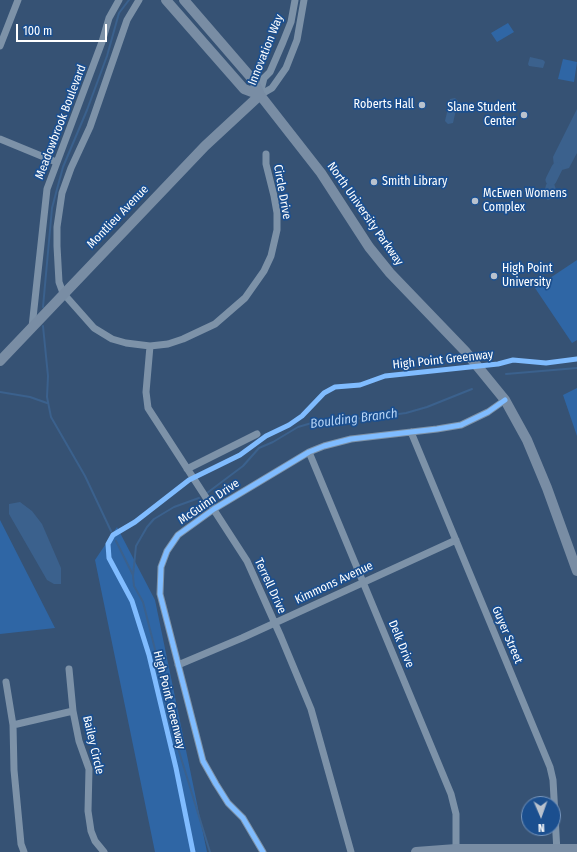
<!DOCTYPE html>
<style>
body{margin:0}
#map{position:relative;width:577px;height:852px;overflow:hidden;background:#365274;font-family:"Fira Sans Condensed",sans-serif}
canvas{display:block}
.north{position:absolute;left:521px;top:796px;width:40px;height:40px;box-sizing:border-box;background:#1b4f8f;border:1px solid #7695bc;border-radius:50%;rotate:178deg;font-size:11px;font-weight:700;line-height:16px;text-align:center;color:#fff}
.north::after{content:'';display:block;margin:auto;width:14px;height:18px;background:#b9c2ce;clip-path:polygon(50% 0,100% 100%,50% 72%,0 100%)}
.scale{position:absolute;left:16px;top:24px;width:91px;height:18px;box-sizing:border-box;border:2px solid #fff;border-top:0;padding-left:5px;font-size:12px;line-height:14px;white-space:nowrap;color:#fff;-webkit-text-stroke:3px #1b4f8f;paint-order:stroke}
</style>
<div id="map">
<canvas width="577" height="852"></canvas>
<div class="north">N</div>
<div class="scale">100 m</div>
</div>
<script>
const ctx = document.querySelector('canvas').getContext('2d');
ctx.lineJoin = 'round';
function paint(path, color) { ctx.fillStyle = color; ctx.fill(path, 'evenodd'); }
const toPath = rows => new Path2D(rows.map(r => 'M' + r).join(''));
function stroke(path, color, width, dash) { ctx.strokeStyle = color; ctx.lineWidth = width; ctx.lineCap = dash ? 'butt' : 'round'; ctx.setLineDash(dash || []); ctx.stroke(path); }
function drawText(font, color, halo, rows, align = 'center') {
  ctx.font = font + ' "Fira Sans Condensed",sans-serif'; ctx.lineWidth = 3.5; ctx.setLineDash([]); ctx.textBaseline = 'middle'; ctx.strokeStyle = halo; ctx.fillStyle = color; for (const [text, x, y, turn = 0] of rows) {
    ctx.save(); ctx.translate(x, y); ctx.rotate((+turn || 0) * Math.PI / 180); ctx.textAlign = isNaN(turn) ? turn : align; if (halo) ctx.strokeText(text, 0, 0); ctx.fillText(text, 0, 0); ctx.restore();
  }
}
const green = toPath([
 [508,23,514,32,497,42,491,33],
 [563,59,577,62,574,82,558,79],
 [577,260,577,340,572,343,535,288],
 [577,388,577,436,563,395],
 [0,520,55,628,0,634],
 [117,527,155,600,207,852,155,852,95,560]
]);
const water = toPath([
 [530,57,543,60,545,62,543,68,529,66,528,64],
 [455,98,458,101,453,123,448,124,445,121,450,99],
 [577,109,577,153,569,168,562,170,554,166,553,157],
 [549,180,553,181,557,192,555,197,548,200,543,197,546,185],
 [20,502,32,511,42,524,61,568,61,584,54,584,47,580,9,514,9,504]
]);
const stream = toPath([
 [43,307,52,208,56,193,63,167,87,110,107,56,119,13,129,0],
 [43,326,48,376,47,397,51,417,85,476,111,531],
 [506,374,577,368],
 [0,392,30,397,47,403],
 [207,493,243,466,259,448,273,442,298,427,322,420,369,418,406,413,427,407,472,389],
 [199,498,174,507,154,519,147,527,136,546,133,576,134,586,143,602,160,669,169,719,210,852],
 [116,541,133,575]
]);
const river = toPath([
 [551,180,557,168]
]);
const street = toPath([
 [139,0,127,20,90,127,71,168,62,193,57,227,57,246,59,282,63,293,94,328,112,339,126,343,150,346,168,344,183,339,215,324,245,298,264,271,271,256,277,230,277,213,274,196,266,164,266,154],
 [0,46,18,0],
 [260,94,264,78,270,72,283,42,291,22,295,0],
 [260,95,272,88,286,68,297,40,304,0],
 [0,139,56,162],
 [32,327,47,189,102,42,109,18,119,0],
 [150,346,146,392,148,408,247,561,281,637,311,709,351,852],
 [411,432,550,767,553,780,557,852],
 [309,452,451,794,456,814,456,849],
 [187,469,257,434],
 [178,665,242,638,456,540],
 [69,669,73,711],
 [6,682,13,725],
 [24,852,21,844,14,770,13,725,73,711,79,741,89,769,88,811,91,831,95,841,104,852],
 [263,852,243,818,228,803,216,784,203,761,160,594,161,567,167,551,178,535,214,509,309,452,324,446,351,439,437,429,461,425,488,412,505,400]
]);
const secondary = toPath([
 [166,0,244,89,260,95],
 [184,0,254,81,260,95,321,173,369,247,390,273,465,351,505,400,527,440,547,488,577,571],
 [0,361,205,146,260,95],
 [416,852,456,849,577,849]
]);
const cycleway = toPath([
 [193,852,176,768,149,655,132,601,109,558,108,544,113,535,135,522,189,480,240,455,266,436,289,425,302,416,324,393,335,387,360,385,385,376,498,364,513,360,546,363,577,359],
 [263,852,243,818,228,803,216,784,203,761,160,594,161,567,167,551,178,535,214,509,309,452,324,446,351,439,437,429,461,425,488,412,505,400]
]);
const markers = [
 [422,105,4,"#b9c2ce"],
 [524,115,4,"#b9c2ce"],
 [374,182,4,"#b9c2ce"],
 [475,201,4,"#b9c2ce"],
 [494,276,4,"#b9c2ce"]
];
const streetNames = [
 ["Innovation Way",266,50,-68],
 ["Meadowbrook Boulevard",61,122,-69],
 ["Circle Drive",282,192,80],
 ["North University Parkway",365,214,55],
 ["Montlieu Avenue",118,217,-46],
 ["High Point Greenway",443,360,-6],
 ["McGuinn Drive",209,502,-34],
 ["Kimmons Avenue",334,583,-25],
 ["Terrell Drive",270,586,65],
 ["Guyer Street",507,635,67],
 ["Delk Drive",401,644,68],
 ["High Point Greenway",169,700,76],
 ["Bailey Circle",93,745,77]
];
const poiNames = [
 ["Roberts Hall",414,105,"right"],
 ["Slane Student",516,108,"right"],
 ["Center",516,122,"right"],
 ["Smith Library",382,182],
 ["McEwen Womens",483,194],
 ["Complex",483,208],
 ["High Point",502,269],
 ["University",502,283]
];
const waterNames = [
 ["Boulding Branch",354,419,-7]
];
paint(green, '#2f66a5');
paint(water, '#3b618d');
stroke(stream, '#3b618d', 2);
stroke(river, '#3b618d', 11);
stroke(street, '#7d92a8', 7);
stroke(secondary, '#798da4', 10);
stroke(cycleway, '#80bcff', 5);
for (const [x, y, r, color] of markers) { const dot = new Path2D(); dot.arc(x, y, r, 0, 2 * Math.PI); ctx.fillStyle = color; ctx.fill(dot); stroke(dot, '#1b4f8f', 1.5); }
drawText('12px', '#fff', '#1b4f8f', streetNames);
drawText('12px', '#fff', '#1b4f8f', poiNames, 'left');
drawText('italic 13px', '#b5d3f5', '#1b4f8f', waterNames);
</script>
